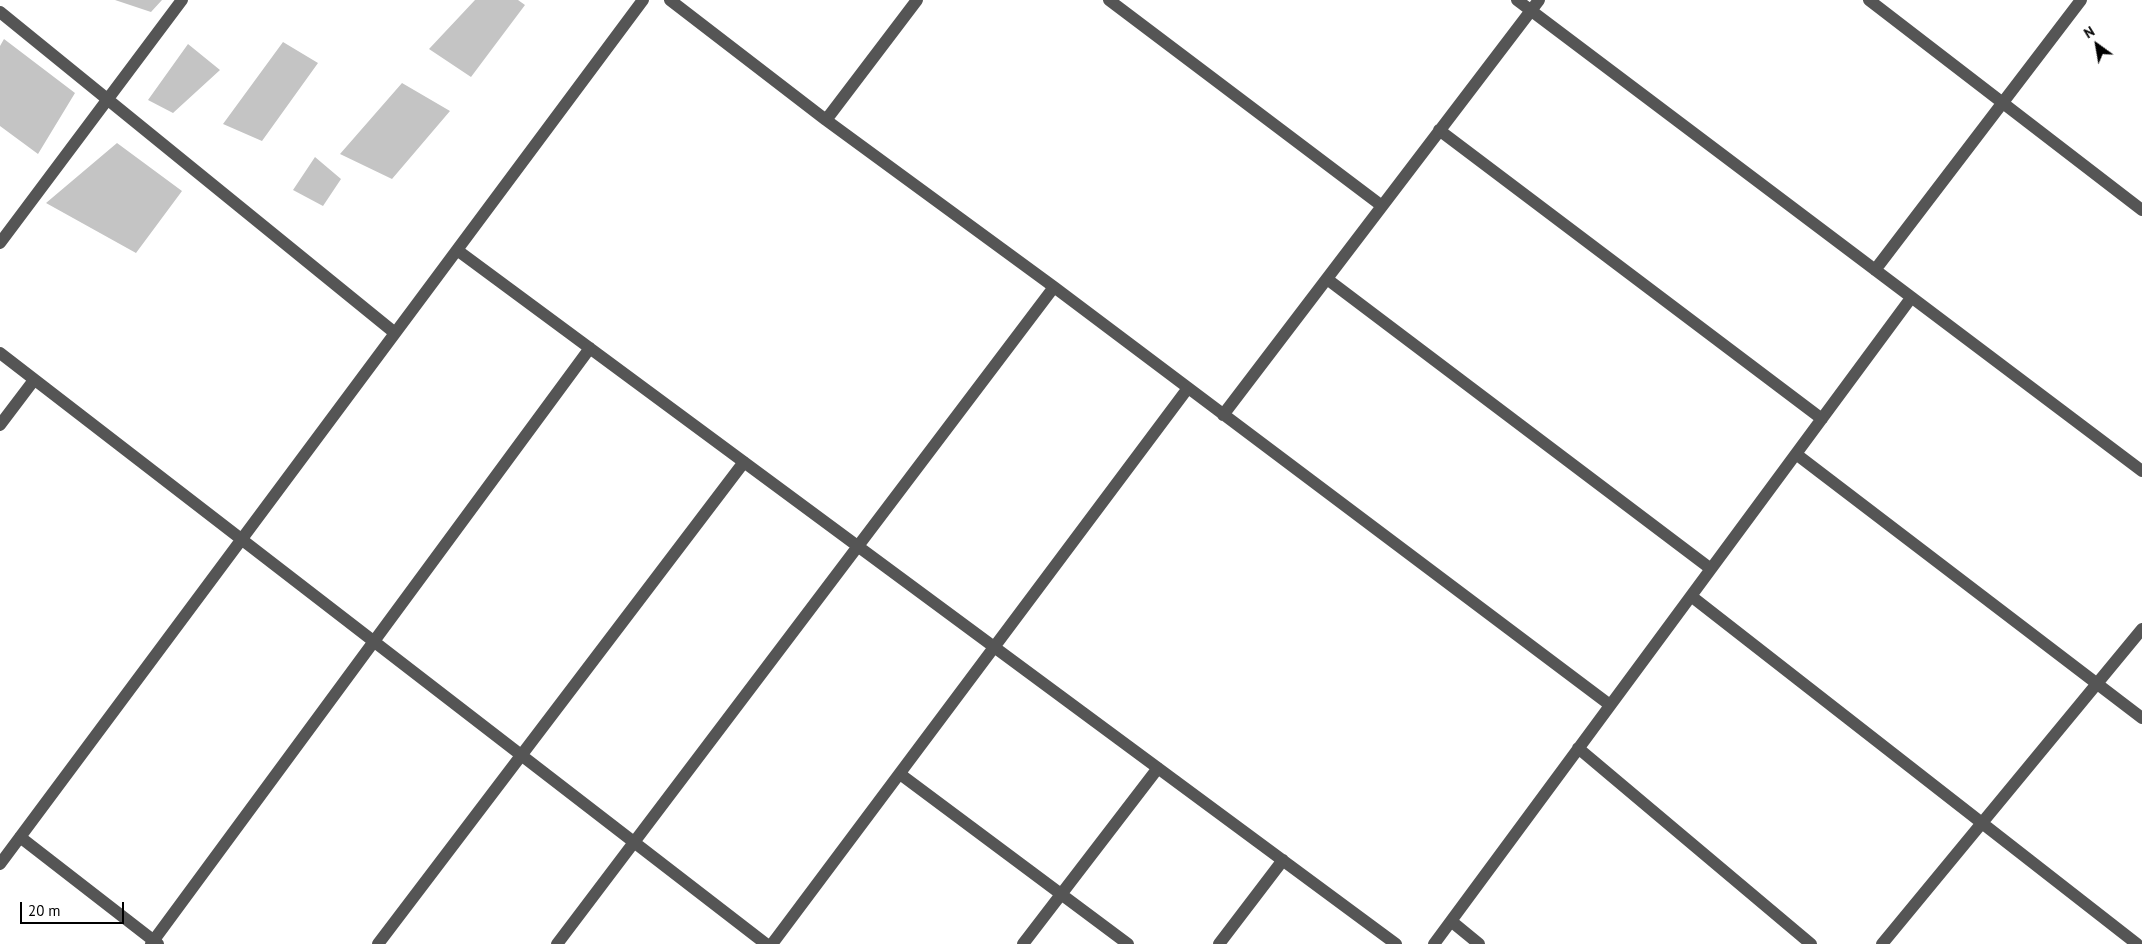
<!DOCTYPE html>
<style>
body{margin:0}
#map{position:relative;width:2142px;height:944px;overflow:hidden;background:#fff;font-family:"PT Sans",sans-serif}
canvas{display:block}
.north{position:absolute;left:2072px;top:20px;width:50px;height:50px;-webkit-text-stroke:4px #fff;paint-order:stroke;rotate:328deg;font-size:14px;font-weight:700;line-height:20px;text-align:center;color:#000}
.north::after{content:'';display:block;margin:auto;width:18px;height:22px;background:#000;clip-path:polygon(50% 0,100% 100%,50% 72%,0 100%)}
.scale{position:absolute;left:20px;top:902px;width:104px;height:22px;box-sizing:border-box;border:2px solid #000;border-top:0;padding-left:6px;font-size:15px;line-height:18px;white-space:nowrap;color:#000;-webkit-text-stroke:4px #fff;paint-order:stroke}
</style>
<div id="map">
<canvas width="2142" height="944"></canvas>
<div class="north">N</div>
<div class="scale">20 m</div>
</div>
<script>
const ctx = document.querySelector('canvas').getContext('2d');
ctx.lineJoin = 'round';
function paint(path, color) { ctx.fillStyle = color; ctx.fill(path, 'evenodd'); }
const toPath = rows => new Path2D(rows.map(r => 'M' + r).join(''));
function stroke(path, color, width, dash) { ctx.strokeStyle = color; ctx.lineWidth = width; ctx.lineCap = dash ? 'butt' : 'round'; ctx.setLineDash(dash || []); ctx.stroke(path); }
const building = toPath([
 [115,0,162,0,151,12],
 [475,0,518,0,525,5,471,77,429,49],
 [4,39,75,93,38,154,0,126,0,46],
 [283,42,318,63,262,141,223,124],
 [188,44,220,70,173,113,148,100],
 [402,83,450,111,392,179,340,154],
 [117,143,182,191,136,253,46,203],
 [315,157,341,179,323,206,293,190]
]);
const minor = toPath([
 [670,0,826,120,1054,287,1610,705],
 [1109,0,1382,206],
 [1517,0,2142,471],
 [1869,0,2142,210],
 [0,12,395,333],
 [826,120,917,0],
 [1439,130,1822,419],
 [0,243,182,0],
 [457,250,1396,944],
 [1875,270,2081,0],
 [1327,279,1711,569],
 [0,353,766,944],
 [1223,415,1539,0],
 [0,425,34,380],
 [1796,454,2142,718],
 [1691,596,2137,944],
 [1578,748,1811,944],
 [900,774,1128,944],
 [20,837,158,944],
 [0,864,643,0],
 [1451,921,1479,944],
 [151,944,590,348],
 [378,944,744,462],
 [557,944,1054,287],
 [772,944,1188,388],
 [1023,944,1158,768],
 [1219,944,1283,860],
 [1434,944,1911,298],
 [1882,944,2142,629]
]);
paint(building, '#c4c4c4');
stroke(minor, '#555', 12);
</script>
